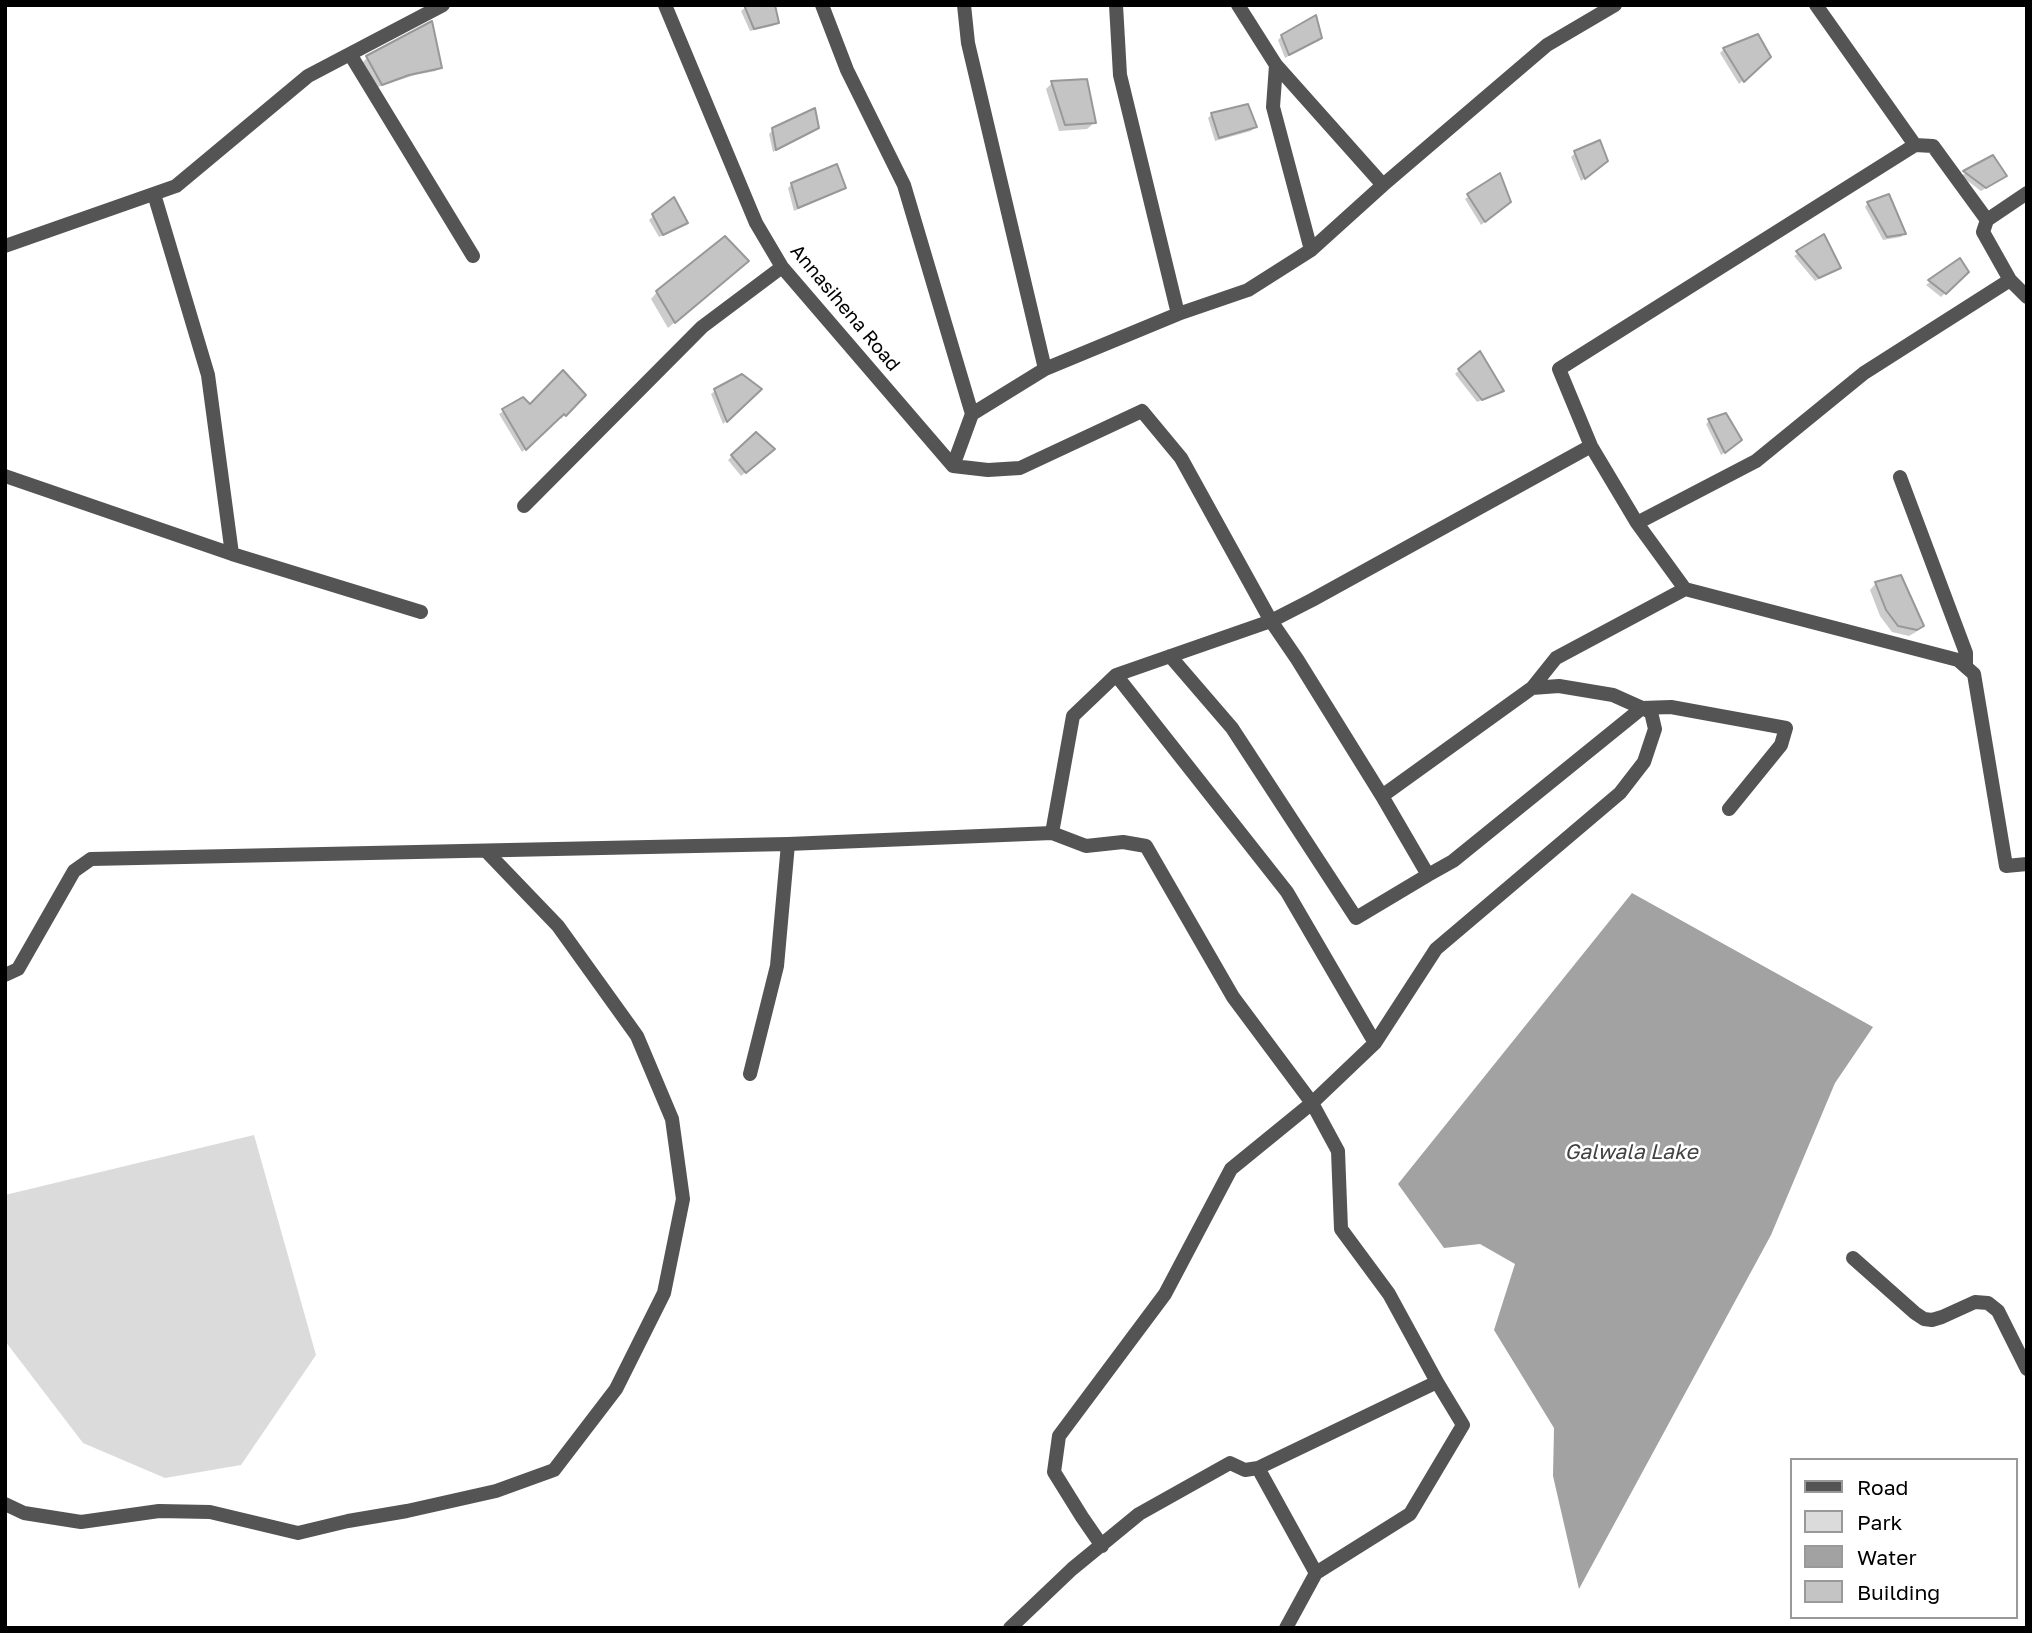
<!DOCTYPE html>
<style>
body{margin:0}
#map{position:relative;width:2032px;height:1633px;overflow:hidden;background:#fff;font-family:"Golos Text",sans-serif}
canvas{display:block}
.frame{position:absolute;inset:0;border:7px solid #000;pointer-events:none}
.legend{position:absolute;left:1790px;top:1458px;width:228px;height:161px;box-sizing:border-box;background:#fff;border:2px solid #999;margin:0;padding:9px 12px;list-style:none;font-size:21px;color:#000}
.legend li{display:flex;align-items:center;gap:14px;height:35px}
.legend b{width:35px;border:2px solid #999}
</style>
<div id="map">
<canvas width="2032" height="1633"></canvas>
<div class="frame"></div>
<ul class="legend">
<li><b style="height:9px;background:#545454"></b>Road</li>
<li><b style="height:19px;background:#dbdbdb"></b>Park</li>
<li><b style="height:19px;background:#a2a2a2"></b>Water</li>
<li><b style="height:19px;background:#c4c4c4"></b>Building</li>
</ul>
</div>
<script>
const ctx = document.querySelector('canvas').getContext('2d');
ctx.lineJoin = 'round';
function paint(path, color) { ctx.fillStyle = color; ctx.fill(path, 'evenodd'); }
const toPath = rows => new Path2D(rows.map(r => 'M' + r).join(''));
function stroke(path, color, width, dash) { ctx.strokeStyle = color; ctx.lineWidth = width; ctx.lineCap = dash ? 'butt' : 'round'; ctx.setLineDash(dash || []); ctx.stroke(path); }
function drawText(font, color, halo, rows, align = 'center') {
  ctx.font = font + ' "Golos Text",sans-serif'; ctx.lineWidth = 5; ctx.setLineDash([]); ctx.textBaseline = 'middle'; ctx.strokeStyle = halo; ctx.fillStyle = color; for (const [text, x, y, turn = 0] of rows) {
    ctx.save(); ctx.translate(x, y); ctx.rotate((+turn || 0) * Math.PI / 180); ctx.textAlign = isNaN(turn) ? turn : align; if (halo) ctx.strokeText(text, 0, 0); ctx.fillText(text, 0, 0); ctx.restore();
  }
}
const green = toPath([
 [254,1135,316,1355,241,1465,165,1478,83,1443,5,1341,5,1195]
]);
const water = toPath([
 [1632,893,1873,1027,1835,1083,1771,1235,1579,1589,1553,1476,1554,1428,1494,1330,1515,1264,1480,1244,1444,1248,1398,1184]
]);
const shadow = toPath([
 [754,5,777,22,773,26,750,31,741,11,745,8],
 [1282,36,1316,41,1285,58,1278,40],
 [1724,49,1769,57,1739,84,1720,53],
 [367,58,440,67,436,71,415,75,378,87,363,62],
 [1052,83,1094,123,1087,129,1059,131,1046,89],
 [1212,114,1255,127,1251,131,1215,141,1208,118],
 [817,128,813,132,773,152,769,134,773,130],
 [1575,153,1602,165,1581,181,1571,157],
 [1992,157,2001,179,1981,191,1961,176],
 [792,184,844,188,840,191,794,211,788,188],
 [1469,196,1505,205,1481,225,1465,199],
 [673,199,686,223,682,226,659,237,649,220],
 [1868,203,1904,233,1901,237,1883,240,1865,207],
 [1824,237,1839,268,1835,271,1815,281,1794,256],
 [1959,260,1967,272,1941,297,1926,285],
 [740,267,668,328,651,299,657,292],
 [1459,370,1502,390,1498,394,1477,402,1455,374],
 [759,389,723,424,711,394,715,391],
 [583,395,561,419,559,417,522,452,499,414,523,400,530,407],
 [1709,421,1736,444,1721,455,1706,424],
 [756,434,769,453,741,476,728,460],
 [1876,583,1922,626,1916,632,1909,636,1892,632,1880,616,1870,590]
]);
const building = toPath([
 [744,5,775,5,779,23,754,29,744,5],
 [1316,15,1322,38,1289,55,1281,35,1316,15],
 [432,21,442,68,409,75,382,85,366,56,432,21],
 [1758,34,1771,57,1744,82,1723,48,1758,34],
 [1087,79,1096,123,1065,125,1051,81,1087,79],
 [1248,104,1257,127,1219,138,1211,113,1248,104],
 [815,108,819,128,776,150,772,128,815,108],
 [1600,140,1608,161,1585,179,1574,151,1600,140],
 [1993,155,2007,176,1986,188,1963,171,1993,155],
 [837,164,846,188,798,208,791,183,837,164],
 [1500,173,1511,202,1485,222,1467,194,1500,173],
 [1889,194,1906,234,1887,237,1867,202,1889,194],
 [674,197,688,223,663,235,652,214,674,197],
 [1824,234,1841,268,1819,278,1796,251,1824,234],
 [725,236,749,261,675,323,656,291,725,236],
 [1960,258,1969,272,1946,294,1928,280,1960,258],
 [1480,351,1504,391,1482,400,1458,369,1480,351],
 [563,370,586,395,566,416,564,414,526,450,502,409,523,397,530,404,563,370],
 [742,374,762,389,727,422,714,389,742,374],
 [1726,413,1742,440,1725,453,1708,419,1726,413],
 [756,432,775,449,746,473,731,455,756,432],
 [1901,575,1924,626,1917,630,1898,626,1886,610,1875,582,1901,575]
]);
const minor = toPath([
 [665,5,756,223,782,267,953,466],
 [822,5,847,70,904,185,972,414],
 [1116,5,1120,75,1178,314],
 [1238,5,1276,65,1383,185],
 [1816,5,1915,145,1559,369,1591,446,1637,523,1685,589,1958,660,1974,674,2006,866,2027,864],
 [350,54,473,256],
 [1276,65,1273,107,1311,250],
 [1915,145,1933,146,1987,220],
 [2027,193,1987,220,1983,232,2010,280,2027,297],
 [154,194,208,375,232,554],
 [5,246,176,186,308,76,443,5],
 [1045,369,1178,314,1248,290,1311,250,1383,185,1547,45,1615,5],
 [953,466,988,470,1020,468,1142,411,1181,458,1271,621,1116,675,1073,716,1052,833,1086,846,1123,842,1146,846,1233,997,1312,1103,1338,1151,1341,1229,1389,1294,1437,1382],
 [953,466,972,414,1045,369,968,43,964,5],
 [5,476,232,554,421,612],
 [1900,477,1966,653,1966,667],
 [524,506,702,327,782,267],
 [1637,523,1756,461,1864,373,2010,280],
 [1170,656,1232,728,1356,918,1428,875,1382,796],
 [1116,675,1287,892,1375,1043],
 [1532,688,1556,658,1685,589],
 [1428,875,1453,861,1642,708,1671,707,1786,728,1781,745,1729,809],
 [5,975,18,969,74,871,91,859,788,844,1052,833],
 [750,1074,777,966,788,844],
 [1853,1258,1915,1313,1924,1319,1932,1320,1942,1317,1975,1302,1988,1303,1998,1311,2027,1369],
 [5,1504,24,1513,81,1522,159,1511,210,1512,298,1533,348,1521,407,1511,496,1491,554,1470,616,1389,664,1293,683,1199,672,1119,637,1036,558,926,486,851],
 [1102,1546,1082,1517,1054,1472,1059,1436,1165,1294,1231,1169,1312,1103,1375,1043,1436,949,1620,793,1644,762,1655,729,1651,712,1613,695,1559,686,1532,688,1382,796,1297,659,1271,621,1312,600,1591,446],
 [1010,1628,1072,1569,1139,1514,1230,1463,1245,1470,1258,1468,1437,1382,1463,1425,1410,1514,1316,1573,1258,1468],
 [1286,1628,1316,1573]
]);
const streetNames = [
 ["Annasihena Road",845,308,50]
];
const waterNames = [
 ["Galwala Lake",1631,1152]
];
paint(green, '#dbdbdb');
paint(water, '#a2a2a2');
paint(shadow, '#0003');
paint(building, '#c4c4c4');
stroke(building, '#989898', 2);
stroke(minor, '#545454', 14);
drawText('19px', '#000', '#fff', streetNames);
drawText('italic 21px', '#434343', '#fff', waterNames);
</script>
